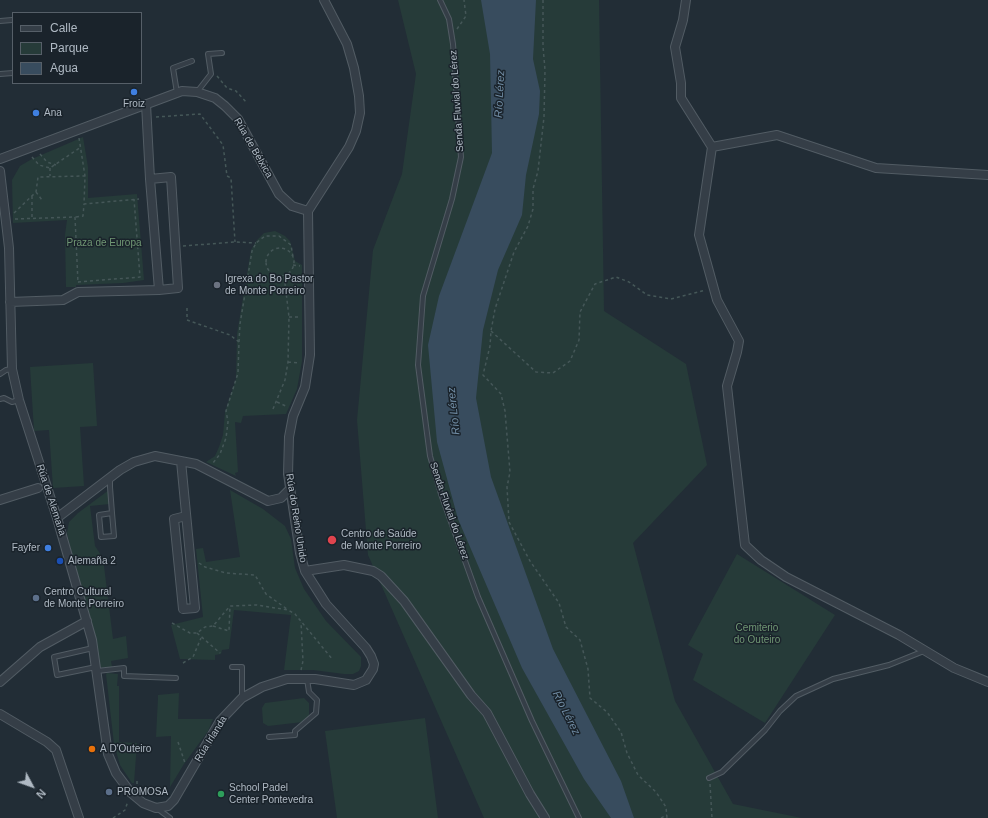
<!DOCTYPE html>
<meta charset="utf-8">
<style>
body{margin:0}
#map{position:relative;width:988px;height:818px;overflow:hidden;background:#222d36;font-family:Arial,sans-serif}
canvas{display:block}
.legend{position:absolute;left:12px;top:12px;width:130px;height:72px;box-sizing:border-box;background:#1a232b;border:1px solid #565f68;margin:0;padding:5px 7px;list-style:none;font-size:12px;color:#afb9c3}
.legend li{display:flex;align-items:center;gap:8px;height:20px}
.legend b{width:20px;border:1px solid #565f68}
.north{position:absolute;left:12px;top:766px;width:40px;height:40px;-webkit-text-stroke:3px #1a232b;paint-order:stroke;rotate:131deg;font-size:11px;font-weight:700;line-height:16px;text-align:center;color:#afb9c3}
.north::after{content:'';display:block;margin:auto;width:14px;height:18px;background:#afb9c3;clip-path:polygon(50% 0,100% 100%,50% 72%,0 100%)}
</style>
<div id="map">
<canvas width="988" height="818"></canvas>
<ul class="legend">
<li><b style="height:5px;background:#353e47"></b>Calle</li>
<li><b style="height:11px;background:#263b39"></b>Parque</li>
<li><b style="height:11px;background:#384c5e"></b>Agua</li>
</ul>
<div class="north">N</div>
</div>
<script>
const ctx = document.querySelector('canvas').getContext('2d');
ctx.lineJoin = 'round';
function paint(path, color) { ctx.fillStyle = color; ctx.fill(path, 'evenodd'); }
const toPath = rows => new Path2D(rows.map(r => 'M' + r).join(''));
function stroke(path, color, width, dash) { ctx.strokeStyle = color; ctx.lineWidth = width; ctx.lineCap = dash ? 'butt' : 'round'; ctx.setLineDash(dash || []); ctx.stroke(path); }
function drawText(font, color, halo, rows, align = 'center') {
  ctx.font = font + ' Arial,sans-serif'; ctx.lineWidth = 3; ctx.setLineDash([]); ctx.textBaseline = 'middle'; ctx.strokeStyle = halo; ctx.fillStyle = color; for (const [text, x, y, turn = 0] of rows) {
    ctx.save(); ctx.translate(x, y); ctx.rotate((+turn || 0) * Math.PI / 180); ctx.textAlign = isNaN(turn) ? turn : align; if (halo) ctx.strokeText(text, 0, 0); ctx.fillText(text, 0, 0); ctx.restore();
  }
}
const green = toPath([
 [398,0,599,0,604,311,686,364,707,465,633,543,675,701,733,804,802,818,484,818,368,555,357,420,373,250,402,174,416,74],
 [83,137,88,167,88,198,137,194,144,280,123,283,76,285,76,287,66,287,65,235,67,220,13,223,12,180,20,166,32,159],
 [275,231,285,236,290,241,295,261,302,265,302,361,297,389,286,414,243,416,241,423,235,422,238,472,235,473,236,476,206,462,215,456,219,447,223,435,225,412,236,379,237,334,251,250,257,240,264,233],
 [93,363,97,426,80,427,84,486,53,488,49,430,34,431,30,367],
 [109,490,110,504,90,506,95,546,103,558,113,639,126,636,128,658,111,661,112,667,99,668,67,533,69,522,78,513],
 [230,490,263,509,285,526,291,539,295,568,304,589,326,621,361,657,361,666,359,671,353,674,344,674,313,670,284,670,291,615,234,610,229,649,222,650,221,654,215,655,215,660,180,659,171,625,203,617,196,549,203,548,206,562,240,557],
 [737,554,835,615,765,723,693,680,703,654,688,645],
 [107,673,118,674,117,686,119,686,119,742,137,743,134,783,132,783,120,765,114,744,106,674],
 [179,693,178,719,213,719,208,731,184,764,170,787,171,736,156,737,158,698,158,695],
 [304,698,309,703,309,716,303,722,268,726,263,723,262,708,265,703],
 [425,718,438,818,337,818,325,731]
]);
const water = toPath([
 [481,0,536,0,533,59,540,91,539,114,526,175,522,215,498,270,483,330,476,398,491,477,553,649,621,781,634,818,611,818,584,779,522,668,458,519,437,442,428,345,439,296,492,153,490,54]
]);
const path = toPath([
 [543,0,543,46,545,70,544,117,538,171,533,189,533,209,528,226,514,252,495,309,491,331,490,346,483,375,501,394,505,411,510,472,507,487,509,522,530,561,559,603,566,627,580,640,588,669,590,698,607,712,621,732,627,753,638,775,656,792,666,807,667,818],
 [457,29,466,16,464,0],
 [217,76,227,88,236,91,247,103],
 [156,117,200,114,223,145,227,176,231,178,235,242],
 [79,138,85,176,84,204,139,199],
 [40,154,47,162,56,165],
 [32,157,39,165,50,168,81,147],
 [50,168,50,176],
 [36,192,42,200],
 [32,196,32,218],
 [14,213,36,192,38,177,85,176],
 [76,217,83,216,84,204],
 [15,219,75,217,78,283],
 [183,246,235,242,256,243],
 '266 262a14 14 0 1 1 28 0a14 14 0 1 1-28 0Z',
 [293,265,300,266],
 [78,282,140,277,134,199],
 [187,308,187,320,230,335,239,342,238,373,226,411,228,422,226,438,220,454,213,463],
 [289,317,301,317],
 [491,331,536,372,553,373,570,361,579,340,580,312,595,284,616,277,629,282,647,295,671,299,706,290],
 [239,342,240,324,252,251,256,243,265,236,279,236,291,245,293,257],
 [288,362,300,363],
 [277,402,288,407],
 [273,409,285,380,288,362,289,317,284,275],
 [199,563,205,567,226,573,255,575,266,594,287,609],
 [172,623,190,633,197,633,205,627,213,626,230,606],
 [213,626,229,631,230,606,257,605,288,610,295,614,333,660],
 [197,633,220,653],
 [183,663,193,657,201,638],
 [301,670,303,661,301,622],
 [178,742,185,763],
 [137,784,137,780],
 [710,784,712,818],
 [113,818,125,810,128,801],
 [661,818,667,815]
]);
const lane = toPath([
 [440,0,449,19,453,44,461,157,452,199,423,296,418,365,430,456,441,494,478,597,532,721,579,818],
 [0,21,12,20],
 [0,74,13,73],
 [197,92,211,74,208,54,222,53],
 [177,93,173,68,192,61],
 [0,374,6,370,12,369],
 [0,399,4,398,12,402,19,400],
 [110,478,110,487,112,513,114,536,101,537,99,515,112,513],
 [93,648,54,657,57,675,96,667],
 [232,667,242,667,242,698],
 [97,671,124,668,124,676,176,678],
 [269,737,295,735,295,731,316,713,317,700,309,692,307,679],
 [709,778,722,772,765,730,780,711,796,696,833,679,889,665,924,651],
 [158,809,170,818]
]);
const street = toPath([
 [686,0,683,20,675,47,681,83,681,98,712,147,699,235,717,300,739,341,737,352,727,386,745,545,761,560,786,577,899,635,954,668,988,682],
 [146,104,150,179],
 [712,147,777,135,876,168,988,175],
 [0,159,182,91,197,92,215,98,225,106,238,119,279,194,292,206,308,211],
 [0,171,9,248,12,369,19,400,57,518,92,640,108,754,116,773,131,793,143,803,156,808,168,806,174,800,220,721,242,698,262,687,287,679,315,679,354,685,366,680,373,669,374,664,371,656,366,648,326,604,305,571,300,553,288,474,289,437,293,416,305,387,310,355,308,211,349,147,356,131,360,113,359,96,354,68,347,44,324,0],
 [10,302,63,300,78,292,159,290,178,288,171,177,150,179,159,290],
 [181,461,195,608,183,609,174,519,186,516],
 [0,500,38,488],
 [57,518,120,470,134,462,155,456,196,464,268,501,281,498,290,489],
 [305,571,344,565,373,571,381,576,404,601,471,695,487,713,530,794,545,818],
 [0,682,40,647,87,621],
 [0,714,47,742,56,750,79,818]
]);
const markers = [
 [134,92,4,"#3f7fe0"],
 [36,113,4,"#3f7fe0"],
 [217,285,4,"#6b7280"],
 [332,540,5,"#e0444e"],
 [48,548,4,"#3f7fe0"],
 [60,561,4,"#1a4fb4"],
 [36,598,4,"#5c6f8a"],
 [92,749,4,"#e8710a"],
 [109,792,4,"#5c6f8a"],
 [221,794,4,"#2e9e5b"]
];
const streetNames = [
 ["Senda Fluvial do Lérez",457,101,-94],
 ["Rúa de Bélxica",253,148,60],
 ["Rúa de Alemaña",51,500,72],
 ["Senda Fluvial do Lérez",449,511,71],
 ["Rúa do Reino Unido",296,518,81],
 ["Rúa Irlanda",211,739,-58]
];
const poiNames = [
 ["Froiz",134,104,"center"],
 ["Ana",44,113],
 ["Igrexa do Bo Pastor",225,279],
 ["de Monte Porreiro",225,291],
 ["Centro de Saúde",341,534],
 ["de Monte Porreiro",341,546],
 ["Fayfer",40,548,"right"],
 ["Alemaña 2",68,561],
 ["Centro Cultural",44,592],
 ["de Monte Porreiro",44,604],
 ["A D'Outeiro",100,749],
 ["School Padel",229,788],
 ["Center Pontevedra",229,800],
 ["PROMOSA",117,792]
];
const parkNames = [
 ["Praza de Europa",104,243],
 ["Cemiterio",757,628],
 ["do Outeiro",757,640]
];
const waterNames = [
 ["Río Lérez",500,94,-87],
 ["Río Lérez",454,411,-96],
 ["Río Lérez",566,713,63]
];
paint(green, '#263b39');
paint(water, '#384c5e');
stroke(lane, '#525c64', 6);
stroke(street, '#525c64', 10);
stroke(path, '#455758', 1.5, [3, 3]);
stroke(lane, '#353e47', 4);
stroke(street, '#353e47', 8);
for (const [x, y, r, color] of markers) { const dot = new Path2D(); dot.arc(x, y, r, 0, 2 * Math.PI); ctx.fillStyle = color; ctx.fill(dot); stroke(dot, '#1a232b', 1.5); }
drawText('10px', '#afb9c3', '#1a232b', streetNames);
drawText('10px', '#afb9c3', '#1a232b', poiNames, 'left');
drawText('10px', '#709774', '#1a232b', parkNames);
drawText('italic 11px', '#718da5', '#1a232b', waterNames);
</script>
